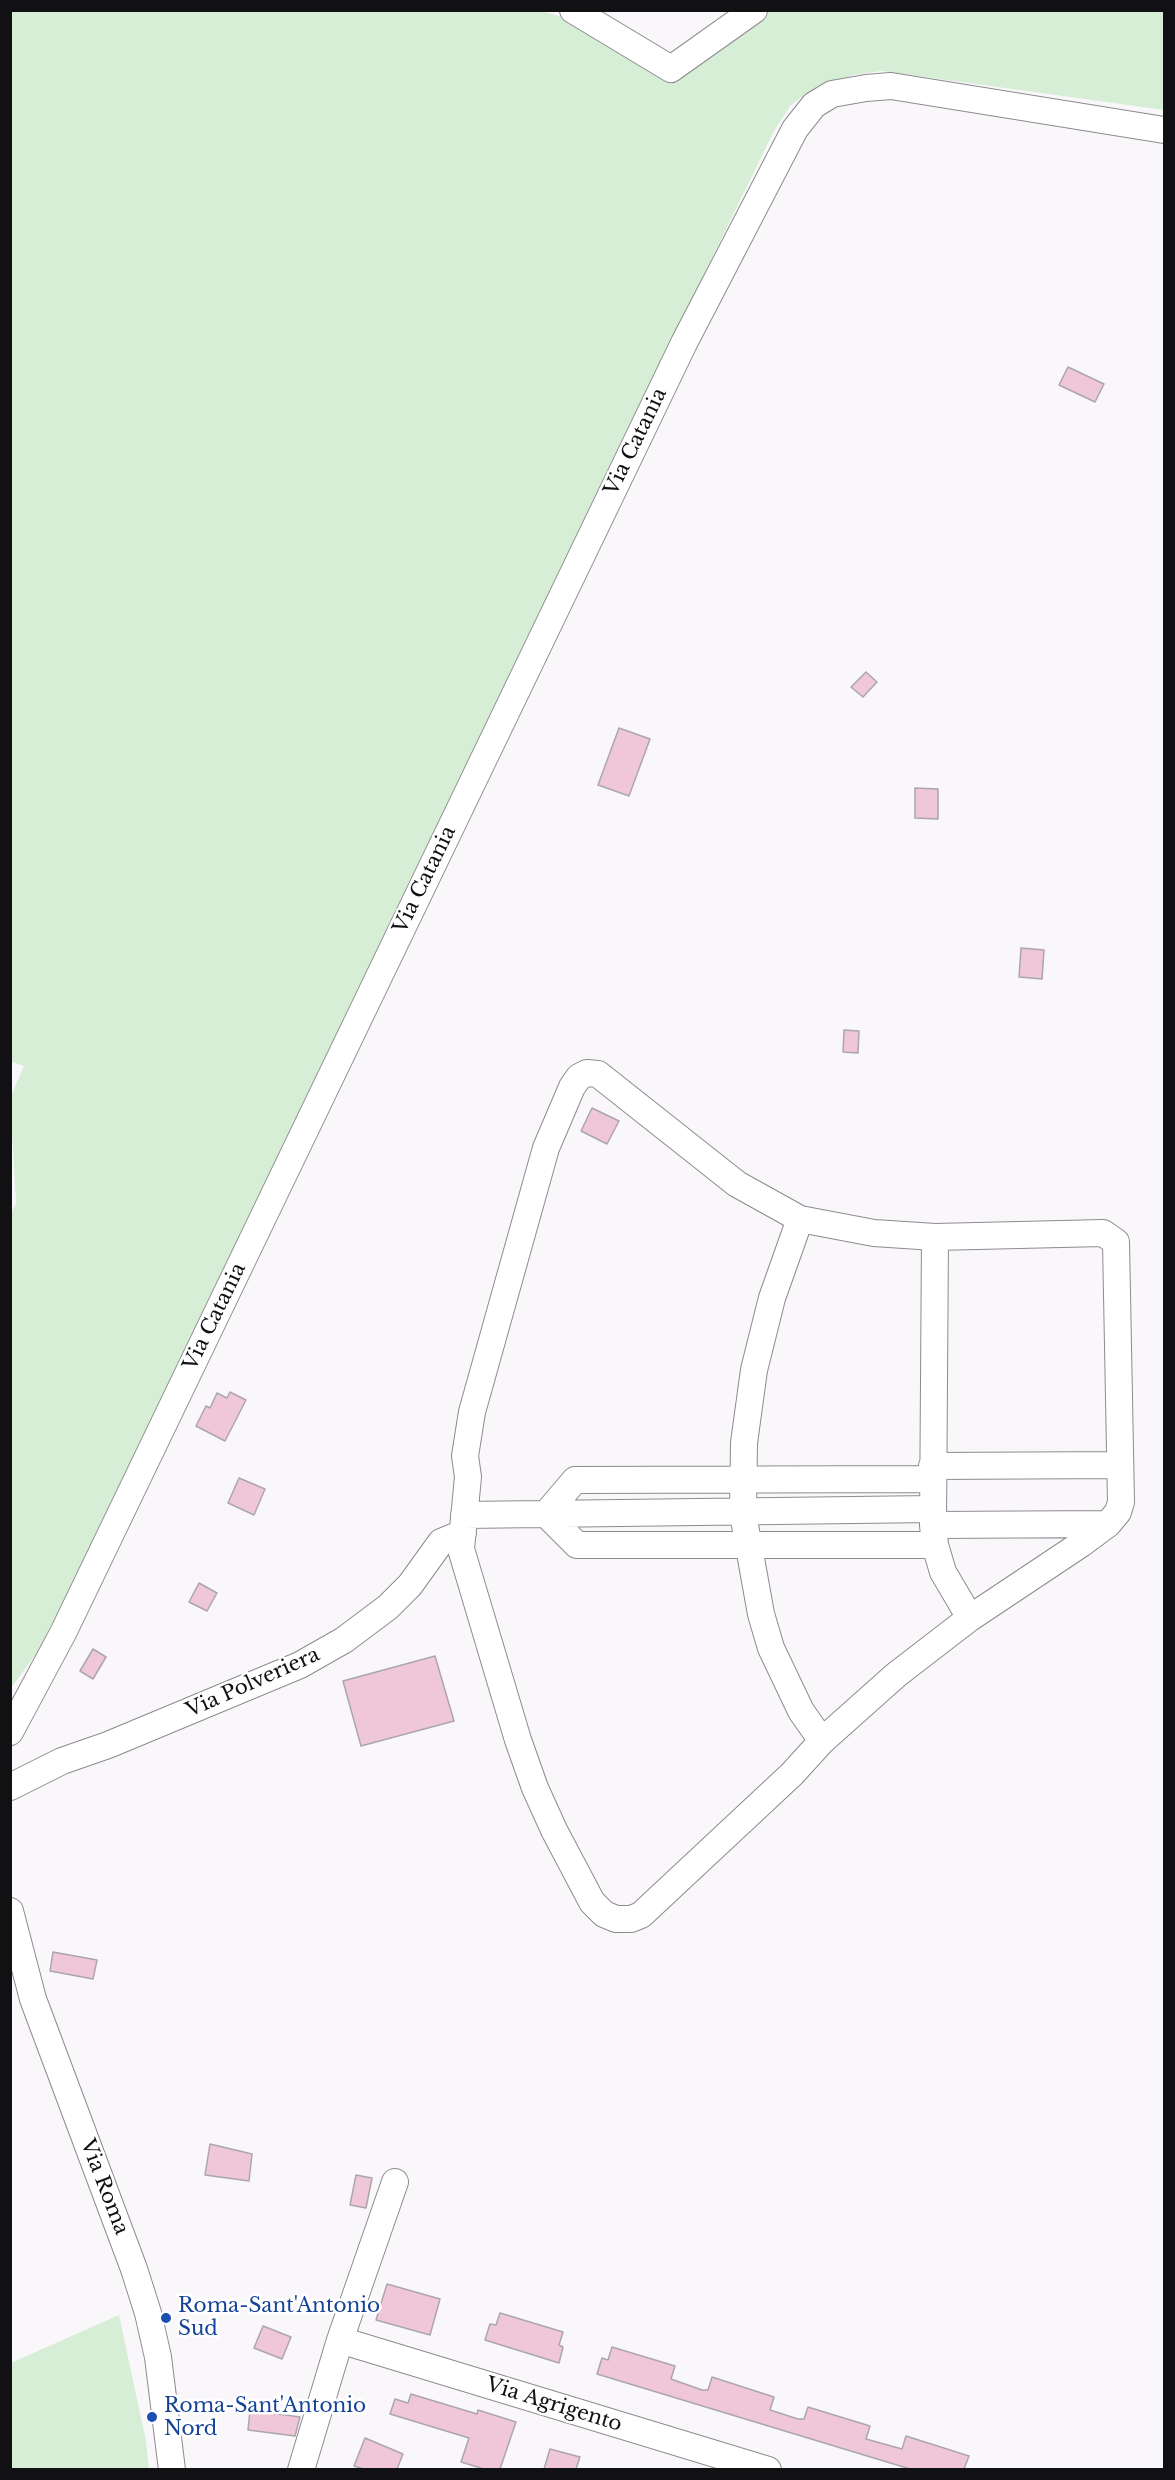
<!DOCTYPE html>
<style>
body{margin:0}
#map{position:relative;width:1175px;height:2480px;overflow:hidden;background:#faf7fb;font-family:"Libre Baskerville",serif}
canvas{display:block}
.frame{position:absolute;inset:0;border:12px solid #111012;pointer-events:none}
</style>
<div id="map">
<canvas width="1175" height="2480"></canvas>
<div class="frame"></div>
</div>
<script>
const ctx = document.querySelector('canvas').getContext('2d');
ctx.lineJoin = 'round';
function paint(path, color) { ctx.fillStyle = color; ctx.fill(path, 'evenodd'); }
const toPath = rows => new Path2D(rows.map(r => 'M' + r).join(''));
function stroke(path, color, width, dash) { ctx.strokeStyle = color; ctx.lineWidth = width; ctx.lineCap = dash ? 'butt' : 'round'; ctx.setLineDash(dash || []); ctx.stroke(path); }
function drawText(font, color, halo, rows, align = 'center') {
  ctx.font = font + ' "Libre Baskerville",serif'; ctx.lineWidth = 5; ctx.setLineDash([]); ctx.textBaseline = 'middle'; ctx.strokeStyle = halo; ctx.fillStyle = color; for (const [text, x, y, turn = 0] of rows) {
    ctx.save(); ctx.translate(x, y); ctx.rotate((+turn || 0) * Math.PI / 180); ctx.textAlign = isNaN(turn) ? turn : align; if (halo) ctx.strokeText(text, 0, 0); ctx.fillText(text, 0, 0); ctx.restore();
  }
}
const green = toPath([
 [11,11,542,11,569,19,669,79,762,11,1164,11,1164,110,882,71,853,75,818,86,791,105,774,131,672,340,62,1605,38,1651,11,1688,10,1216,16,1203,10,1098,24,1066,10,1061],
 [119,2315,146,2441,149,2469,11,2469,11,2363]
]);
const building = toPath([
 [1068,367,1104,384,1095,402,1059,385,1068,367],
 [866,672,877,682,863,697,851,687,866,672],
 [619,728,650,739,629,796,598,785,619,728],
 [915,788,938,789,938,819,915,818,915,788],
 [1021,948,1044,950,1042,979,1019,977,1021,948],
 [844,1030,859,1031,858,1053,843,1052,844,1030],
 [592,1108,619,1121,607,1144,581,1131,592,1108],
 [230,1392,246,1400,225,1441,196,1426,206,1406,210,1408,217,1393,227,1398,230,1392],
 [239,1478,265,1489,254,1515,228,1503,239,1478],
 [199,1583,217,1593,207,1611,189,1602,199,1583],
 [93,1649,106,1657,93,1679,80,1671,93,1649],
 [435,1656,454,1721,361,1746,343,1681,435,1656],
 [53,1952,97,1960,93,1979,50,1971,53,1952],
 [210,2144,252,2154,249,2181,205,2175,210,2144],
 [356,2175,372,2178,366,2208,350,2205,356,2175],
 [387,2284,440,2299,430,2335,376,2320,387,2284],
 [500,2313,563,2332,559,2345,563,2347,559,2363,485,2340,490,2324,496,2325,500,2313],
 [263,2326,291,2337,282,2359,254,2348,263,2326],
 [612,2347,675,2366,671,2379,702,2390,708,2390,712,2377,774,2397,770,2410,798,2419,804,2419,808,2407,870,2426,866,2439,902,2449,906,2436,969,2456,964,2469,910,2469,597,2374,602,2358,608,2360,612,2347],
 [411,2394,477,2414,478,2410,516,2422,500,2469,484,2469,461,2462,469,2438,390,2414,395,2399,408,2403,411,2394],
 [250,2410,300,2417,295,2436,248,2430,250,2410],
 [365,2438,403,2454,397,2469,364,2469,354,2466,365,2438],
 [550,2449,580,2457,576,2469,544,2469,550,2449]
]);
const minor = toPath([
 [573,10,671,69,754,10],
 [587,1073,598,1074,737,1184,800,1219,874,1233,935,1237,1103,1233,1116,1242,1121,1502,1118,1512,1108,1524,1081,1544,970,1618,896,1675,822,1741,792,1774,641,1915,631,1919,616,1919,604,1914,592,1902,554,1830,535,1788,518,1740,461,1549,468,1477,465,1456,472,1412,546,1148,572,1087,579,1077,587,1073],
 [800,1219,772,1298,754,1370,744,1443,743,1514,761,1614,771,1648,801,1711,822,1741],
 [935,1237,933,1525,935,1545,943,1572,970,1618],
 [932,1466,1120,1465],
 [932,1479,575,1480,546,1514,577,1545,935,1545],
 [464,1515,932,1509],
 [933,1525,1108,1524],
 [10,1732,63,1633,684,343,795,129,814,105,832,94,866,88,891,86,1164,130],
 [10,1787,62,1761,108,1745,300,1665,344,1640,388,1607,410,1585,441,1542,463,1533],
 [10,1911,33,1999,134,2269,148,2313,158,2357,172,2470],
 [340,2340,768,2470],
 [301,2470,340,2340,395,2182]
]);
const markers = [
 [166,2318,6,"#1a4fb4"],
 [152,2417,6,"#1a4fb4"]
];
const streetNames = [
 ["Via Catania",636,442,-64],
 ["Via Catania",425,880,-64],
 ["Via Catania",215,1317,-64],
 ["Via Polveriera",253,1683,-24],
 ["Via Roma",104,2187,69],
 ["Via Agrigento",554,2405,17]
];
const transitNames = [
 ["Roma-Sant'Antonio",178,2306],
 ["Sud",178,2329],
 ["Roma-Sant'Antonio",164,2406],
 ["Nord",164,2429]
];
paint(green, '#d5eed5');
paint(building, '#f0c7d8');
stroke(building, '#aba7a9', 1.5);
stroke(minor, '#8d8b8e', 28);
stroke(minor, '#fff', 26);
for (const [x, y, r, color] of markers) { const dot = new Path2D(); dot.arc(x, y, r, 0, 2 * Math.PI); ctx.fillStyle = color; ctx.fill(dot); stroke(dot, '#fff', 2); }
drawText('20px', '#111012', '#fff', streetNames);
drawText('20px', '#164399', '#fff', transitNames, 'left');
</script>
